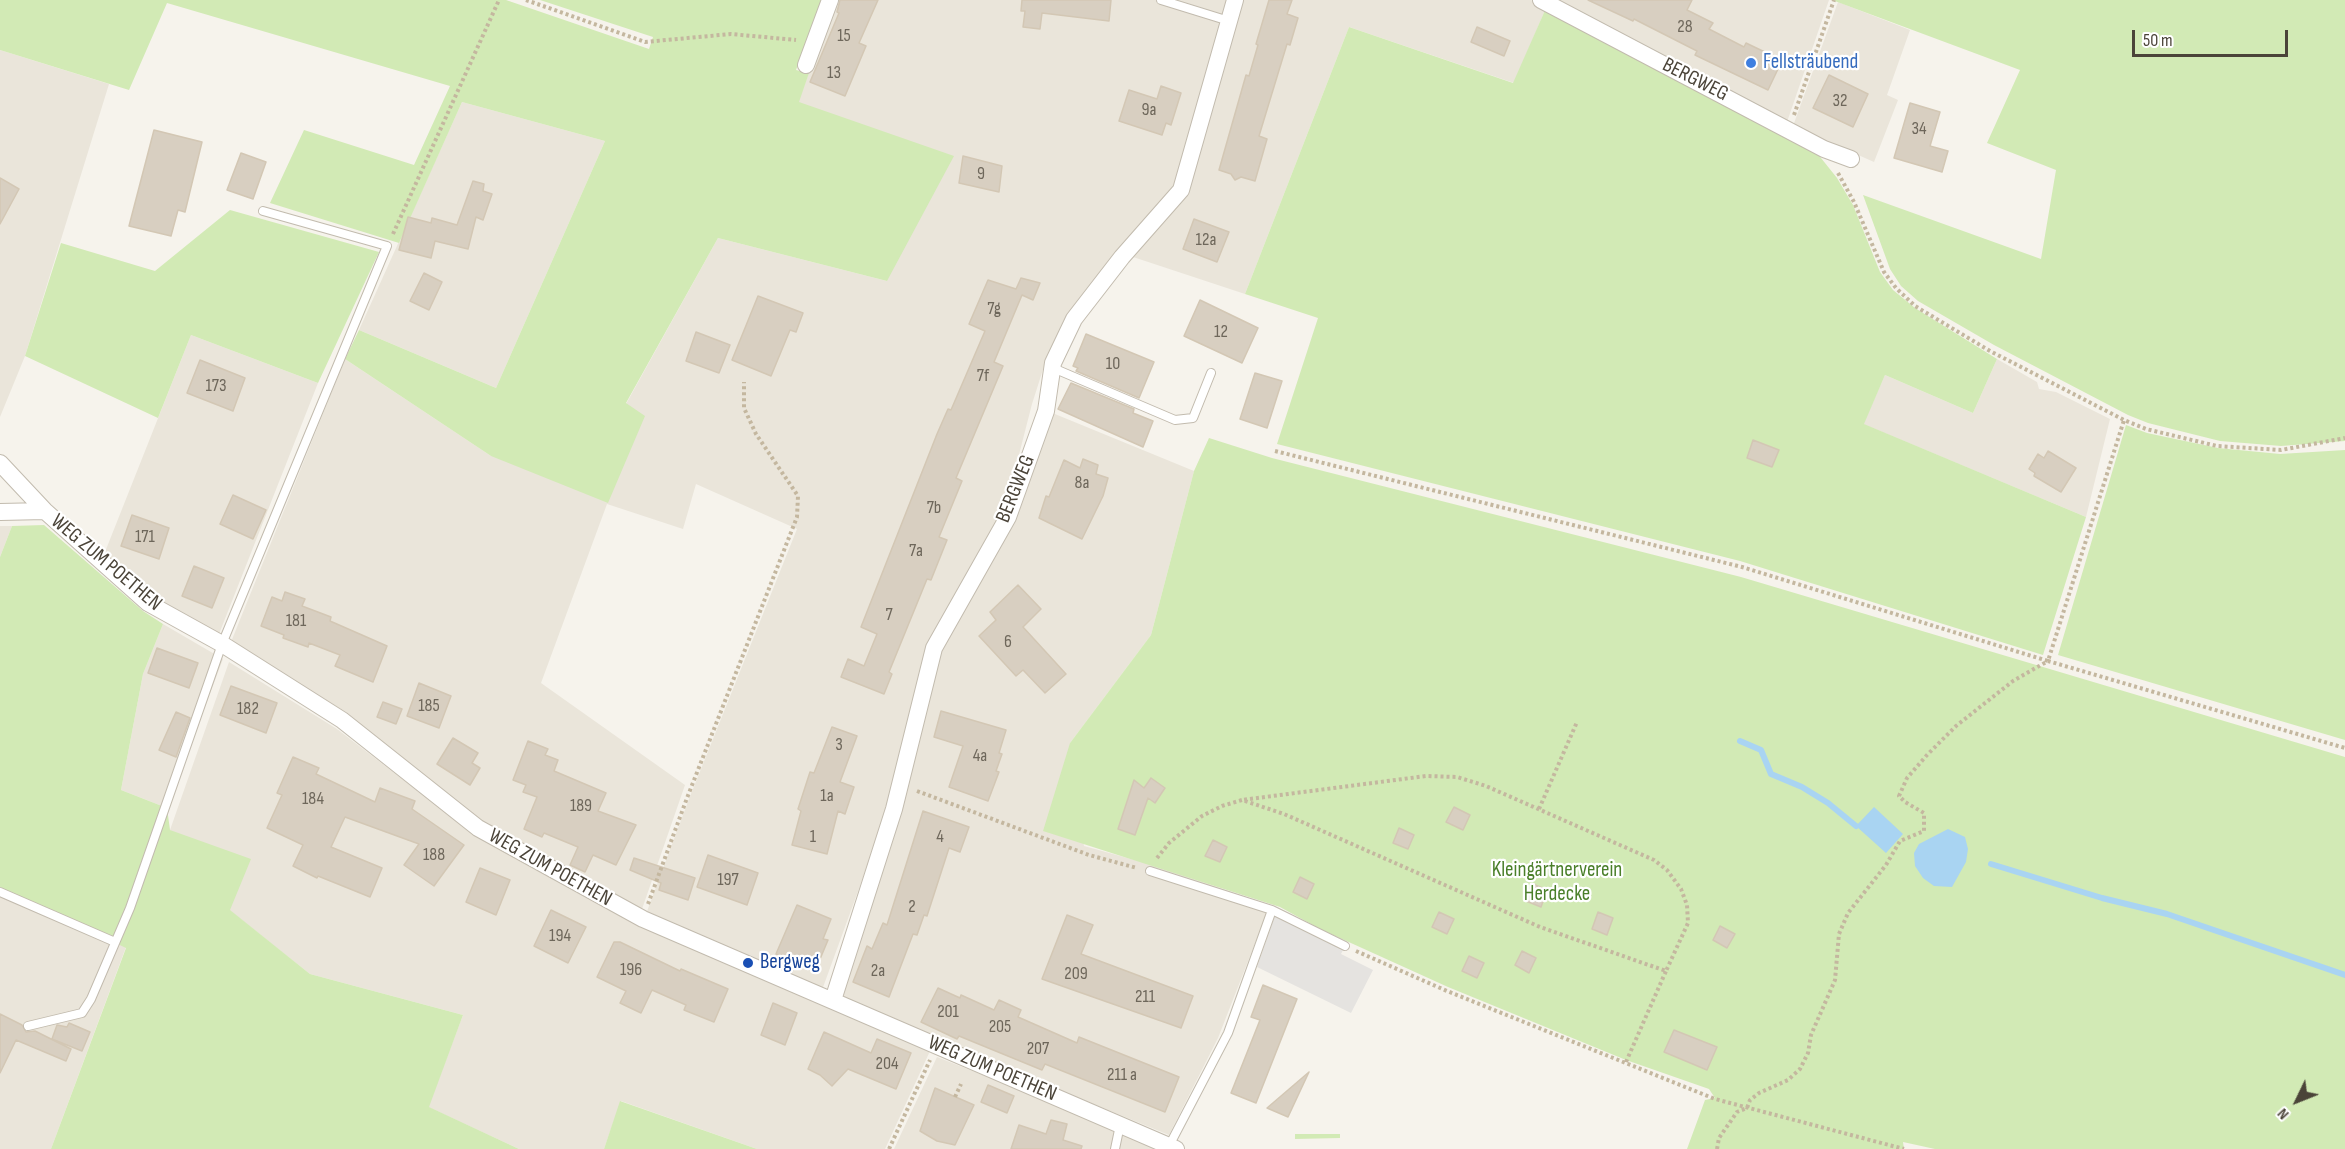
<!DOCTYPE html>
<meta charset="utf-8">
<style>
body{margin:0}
#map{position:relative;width:2345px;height:1149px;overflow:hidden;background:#f6f3ec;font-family:"Sofia Sans Condensed",sans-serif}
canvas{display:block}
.north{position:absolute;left:2267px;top:1071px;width:60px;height:60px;-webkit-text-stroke:4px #fff;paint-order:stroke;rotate:227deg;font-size:16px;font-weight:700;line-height:24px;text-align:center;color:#4b4439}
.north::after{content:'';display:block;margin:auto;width:21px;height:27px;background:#4b4439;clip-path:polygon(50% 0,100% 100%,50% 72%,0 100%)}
.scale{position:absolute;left:2132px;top:30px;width:156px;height:27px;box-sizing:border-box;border:3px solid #4b4439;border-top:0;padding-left:8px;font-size:18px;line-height:21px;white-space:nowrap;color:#4b4439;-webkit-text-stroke:4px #fff;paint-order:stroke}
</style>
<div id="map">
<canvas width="2345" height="1149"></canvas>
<div class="north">N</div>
<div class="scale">50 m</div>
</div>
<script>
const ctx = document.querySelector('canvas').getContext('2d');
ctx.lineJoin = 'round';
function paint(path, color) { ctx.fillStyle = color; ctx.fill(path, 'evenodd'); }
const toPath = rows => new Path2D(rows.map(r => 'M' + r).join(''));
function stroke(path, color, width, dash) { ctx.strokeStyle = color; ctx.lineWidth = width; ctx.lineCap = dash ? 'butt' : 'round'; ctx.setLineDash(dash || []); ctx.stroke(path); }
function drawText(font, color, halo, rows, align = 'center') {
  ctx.font = font + ' "Sofia Sans Condensed",sans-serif'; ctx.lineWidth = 4.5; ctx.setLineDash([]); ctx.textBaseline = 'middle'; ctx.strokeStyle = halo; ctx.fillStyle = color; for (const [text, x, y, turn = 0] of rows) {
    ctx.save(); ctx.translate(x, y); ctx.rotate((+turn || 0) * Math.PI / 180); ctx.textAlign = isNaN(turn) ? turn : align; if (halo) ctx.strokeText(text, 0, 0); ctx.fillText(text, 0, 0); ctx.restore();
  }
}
const residential = toPath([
 [836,0,1230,0,1178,189,1046,360,1032,404,1004,513,930,645,888,809,822,990,646,914,689,799,797,529,696,484,683,529,607,504,541,683,685,785,641,912,482,825,346,712,231,642,345,359,491,456,626,404,718,238,887,281,798,102],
 [1239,0,1531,0,1546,8,1514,83,1349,27,1245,294,1127,255,1184,196],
 [1547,0,1829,0,1787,122],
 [1838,2,1910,30,1887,95,1898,100,1874,162,1793,126],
 [0,50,109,84,25,356,0,417],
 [462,102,605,141,496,388,359,330],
 [191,335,318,383,219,634,152,596,103,557],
 [1997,359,2037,382,2039,389,2056,392,2110,419,2086,517,1863,424,1885,375,1973,413],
 [1050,412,1194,471,1151,635,1070,743,1084,846,1153,865,1270,905,1218,1038,1169,1135,837,999,938,651],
 [0,526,12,526,0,557],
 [163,624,223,659,167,808,121,790,143,674],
 [229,662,337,729,474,834,930,1051,885,1149,757,1149,621,1101,604,1149,519,1149,428,1107,463,1015,310,974,229,910,170,830],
 [0,887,126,947,51,1149,0,1149],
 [937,1057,1125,1131,1164,1149,894,1149]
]);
const green = toPath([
 [0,0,506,0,649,49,653,37,540,0,822,0,796,70,809,73,799,102,954,156,887,281,718,238,626,403,645,416,608,503,491,456,345,359,359,330,496,388,605,141,462,102,399,243,270,203,304,130,414,165,450,86,167,3,129,90,0,50],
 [1832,0,2345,0,2345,441,2281,446,2220,441,2148,423,2128,415,1994,345,1918,301,1901,286,1890,269,1863,195,2041,259,2056,170,1987,143,2020,70],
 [1546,8,1817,153,1837,178,1853,205,1880,272,1893,290,1915,308,1997,359,1973,413,1885,375,1864,424,2086,517,2043,655,1740,561,1277,444,1318,318,1245,294,1349,27,1513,83],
 [230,210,379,252,318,383,191,335,158,418,25,356,61,243,155,271],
 [2126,425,2147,433,2218,448,2280,454,2345,450,2345,740,2058,655],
 [1209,438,1272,458,1741,577,2345,757,2345,1149,1935,1149,1903,1142,1904,1149,1687,1149,1705,1100,1715,1098,1709,1089,1626,1060,1448,987,1320,929,1280,907,1043,831,1070,743,1151,635,1194,471],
 [44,525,143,611,163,624,143,674,121,790,167,808,170,830,251,859,230,910,310,974,463,1015,429,1107,519,1149,51,1149,126,948,0,887,0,557,12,526],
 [620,1101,757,1149,604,1149],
 [1295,1134,1340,1134,1340,1138,1295,1139]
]);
const parking = toPath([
 [1275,915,1344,948,1341,954,1373,970,1351,1013,1257,967]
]);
const water = toPath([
 [1874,807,1903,834,1886,853,1856,826],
 [1948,829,1965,837,1968,849,1966,862,1952,887,1934,886,1923,878,1915,866,1914,853,1919,844]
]);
const stream = toPath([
 [1740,741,1761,750,1771,774,1802,787,1828,803,1856,826],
 [1991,864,2102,898,2167,914,2345,975]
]);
const building = toPath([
 [840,0,878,0,859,43,866,46,845,96,810,82,839,13,837,12,840,0],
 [1022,0,1111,0,1109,21,1042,13,1040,29,1023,27,1025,11,1021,11,1022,0],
 [1269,0,1292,0,1287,14,1298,18,1290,45,1287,44,1259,136,1267,139,1255,181,1241,177,1235,180,1231,174,1219,170,1246,75,1249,76,1258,45,1256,44,1269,0],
 [1588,0,1692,0,1687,10,1713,23,1709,29,1744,47,1746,43,1771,55,1767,63,1778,69,1768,90,1695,55,1697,51,1634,19,1633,21,1588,0],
 [1477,27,1510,41,1504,56,1471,42,1477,27],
 [1829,75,1868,94,1853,127,1813,108,1829,75],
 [1161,86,1181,93,1171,125,1166,123,1162,135,1119,121,1129,90,1157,99,1161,86],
 [1910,103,1940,112,1930,146,1948,151,1942,172,1894,158,1910,103],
 [154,130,202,142,185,212,178,210,171,236,129,226,154,130],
 [241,153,266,162,253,199,227,190,241,153],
 [963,156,1002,166,999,192,959,183,963,156],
 [0,178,19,189,0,224,0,178],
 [473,181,484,184,483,191,492,194,483,220,476,217,468,249,435,241,431,258,399,250,408,217,431,223,432,218,457,225,473,181],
 [1194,219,1229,232,1217,262,1183,249,1194,219],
 [424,273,442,282,429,310,410,301,424,273],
 [1021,278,1040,283,1033,300,1022,295,994,362,1003,366,956,478,962,481,939,537,947,540,931,580,927,579,889,672,892,674,884,694,841,677,848,659,864,666,877,634,861,627,937,434,948,409,951,410,985,331,969,324,988,280,1016,289,1021,278],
 [758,296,803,313,796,332,790,330,771,376,732,360,758,296],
 [1200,300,1258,328,1242,363,1184,336,1200,300],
 [696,332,730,345,719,373,686,361,696,332],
 [1086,334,1154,362,1139,398,1076,371,1078,368,1073,366,1086,334],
 [200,360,245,378,233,411,187,393,200,360],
 [1255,373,1282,381,1267,428,1240,419,1255,373],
 [1071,383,1134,409,1133,413,1153,421,1143,447,1058,409,1071,383],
 [1753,440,1779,450,1772,467,1747,458,1753,440],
 [2048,451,2076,468,2061,492,2034,476,2035,473,2029,469,2038,454,2044,458,2048,451],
 [1083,459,1098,465,1096,474,1108,478,1103,496,1082,539,1039,518,1046,496,1049,497,1064,460,1080,468,1083,459],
 [233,495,266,510,253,539,220,524,233,495],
 [132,515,169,528,159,559,121,546,132,515],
 [194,566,224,578,212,608,182,596,194,566],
 [1018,585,1041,609,1023,627,1066,674,1045,693,1023,670,1016,676,979,636,996,620,990,612,1018,585],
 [285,592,305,599,302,606,331,617,330,621,387,646,373,682,335,666,340,655,309,643,308,647,283,638,284,635,261,626,272,597,282,601,285,592],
 [157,648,198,663,189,688,148,673,157,648],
 [419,683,451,696,439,728,407,716,419,683],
 [231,686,277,703,266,733,220,715,231,686],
 [383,702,402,709,396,724,377,717,383,702],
 [941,711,1006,730,999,753,1002,754,996,771,999,772,988,801,949,787,963,746,934,737,941,711],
 [176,712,190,718,176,757,159,750,176,712],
 [832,727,857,736,840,782,854,787,845,814,838,811,827,854,792,845,801,811,798,809,810,772,814,773,832,727],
 [453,738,478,753,472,763,480,768,470,785,437,764,453,738],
 [528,741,548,749,545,755,558,760,554,771,606,793,598,811,636,825,616,865,593,855,585,872,570,865,578,847,544,833,542,837,524,829,537,797,523,792,526,785,513,780,528,741],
 [293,757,319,768,316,774,375,802,380,788,415,801,412,809,464,845,434,886,404,865,419,844,345,817,331,847,382,868,370,897,318,876,317,878,293,866,303,845,267,828,282,795,277,793,293,757],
 [1151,778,1165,788,1155,803,1148,798,1135,835,1118,829,1134,780,1144,788,1151,778],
 [1454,807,1470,815,1463,830,1446,822,1454,807],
 [923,811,969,827,960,852,949,848,927,916,924,915,917,935,913,934,889,997,853,982,867,946,872,949,883,923,887,925,923,811],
 [1399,828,1414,835,1408,849,1393,843,1399,828],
 [1213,840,1227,847,1220,862,1205,856,1213,840],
 [708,855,758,873,747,905,697,887,708,855],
 [634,858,695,878,688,900,659,890,661,883,630,870,634,858],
 [480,868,510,880,496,915,466,902,480,868],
 [1300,877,1314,884,1307,899,1293,892,1300,877],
 [1533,884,1547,890,1541,907,1526,901,1533,884],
 [797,905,831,919,823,939,828,940,815,971,776,954,797,905],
 [551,910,586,927,568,963,534,946,551,910],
 [1439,912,1454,919,1447,934,1432,927,1439,912],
 [1598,912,1613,918,1607,935,1592,929,1598,912],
 [1067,915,1093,925,1081,954,1193,996,1181,1028,1042,979,1067,915],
 [1720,926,1735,934,1727,948,1713,940,1720,926],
 [614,942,620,942,680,971,681,969,728,989,714,1022,684,1010,686,1005,652,990,641,1013,620,1003,626,991,597,977,614,942],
 [1522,951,1536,958,1529,973,1515,965,1522,951],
 [1469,956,1484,963,1477,978,1462,971,1469,956],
 [1263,985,1297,999,1256,1103,1231,1093,1260,1020,1251,1017,1263,985],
 [938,988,960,998,961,995,994,1010,999,1000,1021,1010,1018,1017,1077,1043,1079,1037,1179,1077,1165,1112,1045,1064,1042,1070,959,1036,957,1039,921,1022,938,988],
 [773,1003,797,1013,785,1045,761,1035,773,1003],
 [0,1014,22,1025,26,1032,35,1031,71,1049,66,1061,16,1040,0,1073,0,1014],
 [69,1023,90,1032,82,1051,52,1039,57,1025,67,1027,69,1023],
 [1674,1030,1717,1047,1707,1070,1664,1052,1674,1030],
 [824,1032,871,1053,877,1039,911,1053,896,1089,848,1069,832,1086,820,1075,808,1069,824,1032],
 [1309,1072,1288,1117,1267,1108,1309,1072],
 [988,1085,1014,1096,1007,1113,981,1102,988,1085],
 [935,1088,974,1105,955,1145,937,1141,920,1131,935,1088],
 [1051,1120,1067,1124,1063,1140,1082,1146,1081,1149,1011,1149,1019,1125,1046,1134,1051,1120]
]);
const path = toPath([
 [526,0,645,42,731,34,796,40],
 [1794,115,1834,0],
 [1838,173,1854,202,1884,272,1896,288,1915,306,1990,351,2124,420,2146,429,2217,446,2281,450,2345,438],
 [393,234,499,0],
 [1275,451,1742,567,2048,661,2124,420],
 [917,791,1089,855,1137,868],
 [1539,809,1577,722],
 [1157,858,1169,843,1202,816,1222,806,1242,800,1284,814,1540,927,1666,971,1688,923,1687,905,1681,889,1667,870,1654,860,1486,786,1457,777,1426,776,1242,800],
 [648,904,687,798,797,517,798,496,756,434,744,408,744,382],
 [1356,951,1447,991,1715,1099,1904,1149],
 [1626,1062,1666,971],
 [955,1097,961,1084],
 [889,1149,930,1060],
 [1717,1149,1719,1138,1737,1112,1747,1108,1750,1100,1759,1093,1788,1080,1800,1069,1808,1053,1811,1035,1835,980,1839,934,1848,913,1886,865,1900,841,1924,831,1924,813,1905,802,1899,796,1907,778,1927,755,1956,726,2013,681,2048,661,2345,748]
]);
const lane = toPath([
 [1161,0,1229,21],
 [1053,368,1175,420,1193,418,1211,373],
 [1150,871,1272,910,1345,946],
 [0,892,115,942],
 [28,1026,82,1013,91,999,130,908,222,644,387,246,263,211],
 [1169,1146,1228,1033,1272,910],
 [1115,1149,1120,1125]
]);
const street = toPath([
 [1541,0,1824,149,1851,159],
 [806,65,830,0],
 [0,463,45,511,148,603,222,644,342,720,478,828,643,919,1176,1149],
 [0,512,45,511],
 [833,1000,894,809,934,648,1008,517,1046,411,1053,363,1074,319,1122,257,1181,190,1235,0]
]);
const markers = [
 [1751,63,6,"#3f7fe0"],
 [748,963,6,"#1a4fb4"]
];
const numberNames = [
 ["28",1685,27],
 ["15",844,36],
 ["13",834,73],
 ["32",1840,101],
 ["9a",1149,110],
 ["34",1919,129],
 ["9",981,174],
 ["12a",1206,240],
 ["7g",994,309],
 ["12",1221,332],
 ["10",1113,364],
 ["7f",983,376],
 ["173",216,386],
 ["8a",1082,483],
 ["7b",934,508],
 ["171",145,537],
 ["7a",916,551],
 ["7",889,615],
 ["181",296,621],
 ["6",1008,642],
 ["185",429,706],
 ["182",248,709],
 ["3",839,745],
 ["4a",980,756],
 ["1a",827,796],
 ["184",313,799],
 ["189",581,806],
 ["1",813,837],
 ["4",940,837],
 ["188",434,855],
 ["197",728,880],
 ["2",912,907],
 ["194",560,936],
 ["196",631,970],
 ["2a",878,971],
 ["209",1076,974],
 ["211",1145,997],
 ["201",948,1012],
 ["205",1000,1027],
 ["207",1038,1049],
 ["204",887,1064],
 ["211 a",1122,1075]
];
const shopNames = [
 ["Fellsträubend",1763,63]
];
const streetNames = [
 ["BERGWEG",1695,80,27],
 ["BERGWEG",1016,489,-68],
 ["WEG ZUM POETHEN",106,563,40],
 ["WEG ZUM POETHEN",550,868,29],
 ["WEG ZUM POETHEN",992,1069,23]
];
const parkNames = [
 ["Kleingärtnerverein",1557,871],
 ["Herdecke",1557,895]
];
const transitNames = [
 ["Bergweg",760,963]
];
paint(residential, '#eae5da');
paint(green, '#d2eab5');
paint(parking, '#e5e3e0');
paint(water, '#a9d4f2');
stroke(stream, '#a9d4f2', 6);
paint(building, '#d8cfc1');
stroke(building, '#d3c7b4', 1.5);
stroke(lane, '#c2bbae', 10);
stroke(street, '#c2bbae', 18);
stroke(path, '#c4b79f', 4, [3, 3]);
stroke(lane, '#fff', 8);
stroke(street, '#fff', 16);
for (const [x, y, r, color] of markers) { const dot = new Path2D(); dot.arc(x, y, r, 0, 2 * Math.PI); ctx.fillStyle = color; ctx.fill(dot); stroke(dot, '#fff', 2); }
drawText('18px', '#6e675b', null, numberNames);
drawText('21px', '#366cbe', '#fff', shopNames, 'left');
drawText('21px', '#4b4439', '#fff', streetNames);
drawText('21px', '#4a7f2a', '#fff', parkNames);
drawText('21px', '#164399', '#fff', transitNames, 'left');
</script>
